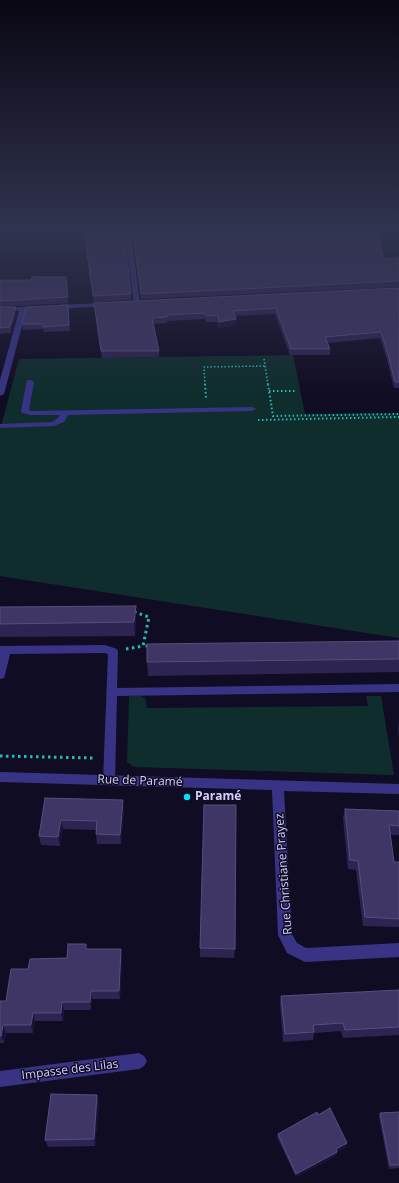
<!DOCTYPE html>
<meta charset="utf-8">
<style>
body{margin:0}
canvas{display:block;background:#100c23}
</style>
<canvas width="399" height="1183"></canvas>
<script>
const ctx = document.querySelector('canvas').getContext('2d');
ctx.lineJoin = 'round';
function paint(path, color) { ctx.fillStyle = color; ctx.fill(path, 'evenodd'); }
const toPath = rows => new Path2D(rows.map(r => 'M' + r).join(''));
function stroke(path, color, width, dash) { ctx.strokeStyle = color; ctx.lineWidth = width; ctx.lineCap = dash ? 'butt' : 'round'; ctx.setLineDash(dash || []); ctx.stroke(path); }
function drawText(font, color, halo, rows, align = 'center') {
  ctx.font = font + ' "Open Sans",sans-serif'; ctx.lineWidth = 3; ctx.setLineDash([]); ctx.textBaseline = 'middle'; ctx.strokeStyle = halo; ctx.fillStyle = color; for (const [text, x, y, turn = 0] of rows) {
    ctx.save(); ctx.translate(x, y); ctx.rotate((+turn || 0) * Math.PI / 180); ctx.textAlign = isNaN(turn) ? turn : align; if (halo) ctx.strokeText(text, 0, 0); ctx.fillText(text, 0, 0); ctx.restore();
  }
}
const green = toPath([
 [293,355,305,414,399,413,399,638,0,576,0,430,19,359],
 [129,696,140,696,145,698,147,708,368,706,366,696,381,696,394,775,134,767,127,762]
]);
const pathFar2 = toPath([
 [264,359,268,385],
 [205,385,204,367,265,366]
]);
const pathFar1 = toPath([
 [205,384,206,398],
 [268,384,273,416,399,414],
 [269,391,297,391],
 [258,420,399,417]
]);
const path = toPath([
 [134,612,149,617,143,646,151,646],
 [126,649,143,646],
 [0,756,94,758]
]);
const lane = toPath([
 [27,380,30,380,34,382,29,410,31,411,252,407,256,409,252,411,68,415,64,422,54,426,0,428,0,424,52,422,58,418,60,415,30,415,22,413,21,411,27,380],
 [105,645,117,649,118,652,117,688,399,684,399,692,117,696,115,780,113,784,109,785,105,784,103,780,108,654,104,653,10,654,5,675,4,678,0,679,0,646,105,645],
 [139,1053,144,1056,147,1061,144,1066,139,1069,0,1087,0,1071,139,1053]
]);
const street = toPath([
 [125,232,131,232,140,304,137,306,134,304,125,232],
 [107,303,110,305,109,306,55,309,52,307,55,305,107,303],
 [39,306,42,308,41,309,26,311,4,394,0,396,0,380,19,311,0,312,0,308,39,306],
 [0,772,399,784,399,794,284,791,292,934,297,943,306,948,399,943,399,957,305,962,287,953,278,935,272,790,0,782,0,772]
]);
const wall = toPath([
 [84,232,124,232,131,300,94,302,86,250,86,245,87,237,84,237],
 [132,232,377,232,384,259,399,258,399,287,141,299],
 [66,277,68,303,0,307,0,280,31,280],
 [399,288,399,388,394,388,387,360,380,338,328,343,330,349,330,355,290,355,275,314,235,316,236,319,236,325,219,328,217,322,206,322,205,319,167,321,167,323,153,324,159,351,159,357,102,358,94,303],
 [0,307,16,307,17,313,11,333,0,334],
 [69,310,70,331,44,332,43,329,23,330,22,324],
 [0,607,136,620,135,636,0,637],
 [399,641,399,672,148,676,147,662],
 [399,721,399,737,398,728],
 [45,798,124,809,121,844,97,844,96,834,96,830,63,829,60,846,41,845,39,836],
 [345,809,399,811,399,835,390,835,394,862,399,862,399,927,363,926,356,870,348,869,343,818],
 [200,948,235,949,234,958,200,957],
 [87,949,121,949,122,957,120,999,92,999,91,1010,64,1010,63,1021,35,1021,33,1033,6,1033,4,1043,0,1043,0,1001,6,1001,28,969,67,958],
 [399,990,399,1035,343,1038,341,1031,314,1033,313,1040,283,1042,280,1004,281,996],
 [97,1095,99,1102,95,1146,48,1147,45,1140],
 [399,1112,399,1168,389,1169,379,1117,380,1113],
 [318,1115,347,1143,346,1147,337,1152,336,1156,296,1177,277,1137,278,1134]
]);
const shadedWall = toPath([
 [16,307,17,313,11,333,10,327],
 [236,319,236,325,219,328,219,322],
 [136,606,136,620,135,636,134,622],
 [123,800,124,809,121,844,120,835],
 [61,820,63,829,60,846,58,837],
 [121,949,122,957,120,999,119,991],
 [91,991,92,999,91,1010,90,1002],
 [62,1002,64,1010,63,1021,61,1013],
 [33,1013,35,1021,33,1033,31,1025],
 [3,1025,6,1033,4,1043,1,1036],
 [97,1095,99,1102,95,1146,94,1139],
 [347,1143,346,1147,335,1153,336,1149],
 [337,1152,336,1156,296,1177,296,1174]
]);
const building = toPath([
 [88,232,124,232,131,294,93,296,86,245,88,232],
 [133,232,377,232,384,259,399,258,399,281,141,294,133,232],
 [32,277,66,277,68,297,0,301,0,280,31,280,32,277],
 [399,288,399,382,395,382,388,354,381,332,325,337,330,349,291,349,276,308,233,311,236,319,219,322,217,315,206,316,205,313,167,315,167,317,152,318,159,351,101,351,94,303,399,288],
 [68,305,69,325,43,327,43,324,22,324,26,307,68,305],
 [0,307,16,307,10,327,0,328,0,307],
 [136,606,134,622,0,624,0,607,136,606],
 [399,641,399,659,147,662,147,644,399,641],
 [45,798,123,800,120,835,96,834,97,821,61,820,58,837,39,836,45,798],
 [204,805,236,805,235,949,200,948,204,805],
 [345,809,399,811,399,826,389,825,394,862,399,862,399,919,365,917,358,861,350,860,345,809],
 [68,944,86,944,86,949,121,949,119,991,91,991,90,1002,62,1002,61,1013,33,1013,31,1025,3,1025,1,1036,0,1036,0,1001,6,1001,11,969,28,969,30,959,67,958,68,944],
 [399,990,399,1027,345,1030,343,1023,313,1025,314,1032,285,1034,281,996,399,990],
 [51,1094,97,1095,94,1139,45,1140,51,1094],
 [330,1108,347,1143,336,1149,337,1152,296,1174,278,1134,317,1112,318,1115,330,1108],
 [399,1112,399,1165,390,1165,380,1113,399,1112]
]);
const markers = [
 [187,797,4,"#00dcf9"]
];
const nearStreetnames = [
 ["Rue de Paramé",140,781,2],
 ["Rue Christiane Prayez",284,874,-94],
 ["Impasse des Lilas",70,1070,-7]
];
const nearPoinames = [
 ["Paramé",195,797]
];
paint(green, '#0f2d2d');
stroke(pathFar2, '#25bcb5', 1.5, [1.5, 2]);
stroke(pathFar1, '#25bcb5', 2, [1.5, 2.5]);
stroke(path, '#25bcb5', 3, [2.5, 3.5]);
paint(lane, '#383385');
paint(street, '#383385');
paint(wall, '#2e2452');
paint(shadedWall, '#1a1337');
paint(building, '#3f3665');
stroke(building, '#574e7d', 1);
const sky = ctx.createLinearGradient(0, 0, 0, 397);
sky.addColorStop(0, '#090713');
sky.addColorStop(0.58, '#313450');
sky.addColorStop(1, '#31345000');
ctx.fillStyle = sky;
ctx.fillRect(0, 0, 399, 397);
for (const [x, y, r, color] of markers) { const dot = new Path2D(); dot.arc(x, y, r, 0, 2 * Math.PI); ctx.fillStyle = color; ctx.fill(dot); stroke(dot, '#100c23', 1.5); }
drawText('12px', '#d4ceff', '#100c23', nearStreetnames);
drawText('bold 12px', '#d4ceff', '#100c23', nearPoinames, 'left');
</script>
